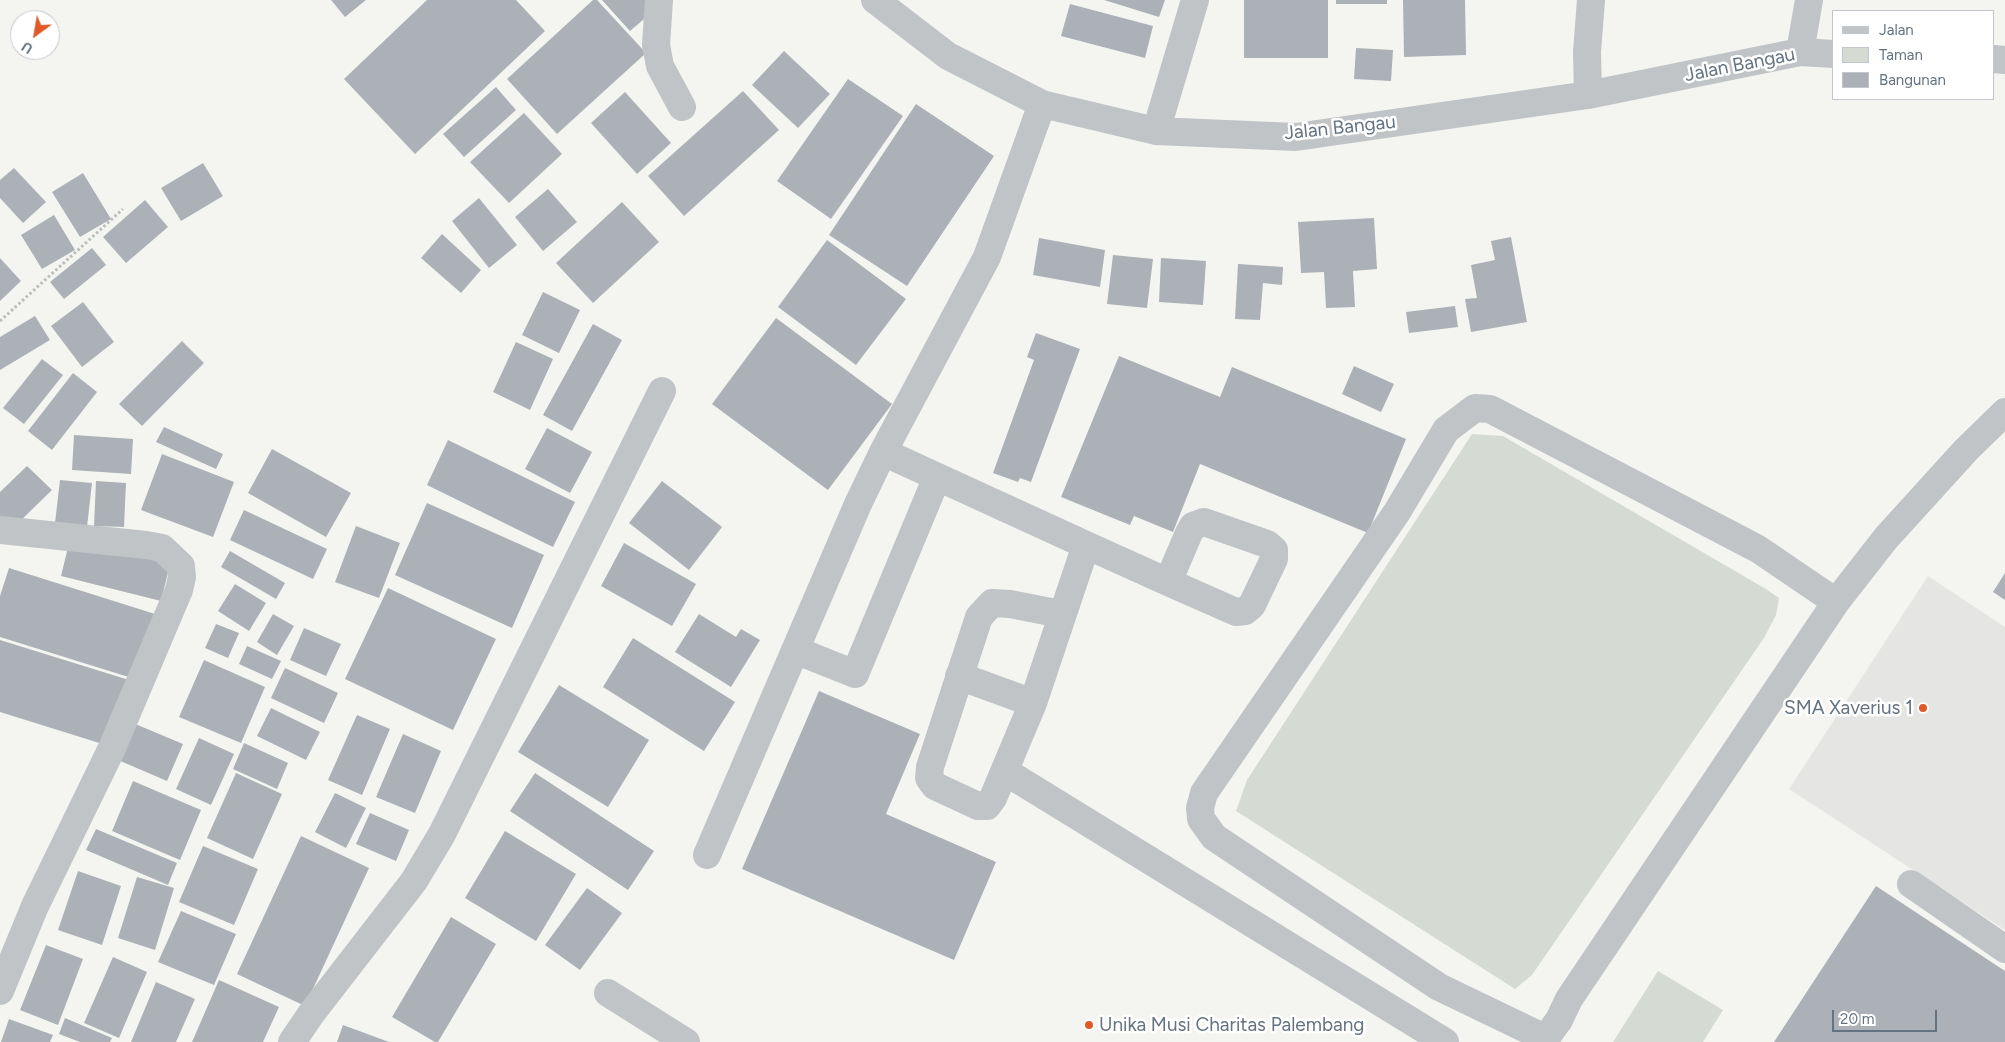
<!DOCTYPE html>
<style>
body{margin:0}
#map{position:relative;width:2005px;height:1042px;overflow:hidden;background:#f4f5f1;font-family:Figtree,sans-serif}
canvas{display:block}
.legend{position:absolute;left:1832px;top:10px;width:162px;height:90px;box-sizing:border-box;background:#fff;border:1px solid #c1c7cd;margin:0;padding:6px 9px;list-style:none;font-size:15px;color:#647381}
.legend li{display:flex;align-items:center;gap:10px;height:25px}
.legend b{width:25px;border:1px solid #c1c7cd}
.north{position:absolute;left:10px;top:10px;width:50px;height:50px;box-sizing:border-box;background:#fff;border:1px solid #c1c7cd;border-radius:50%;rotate:212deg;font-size:14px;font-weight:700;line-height:20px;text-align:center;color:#647381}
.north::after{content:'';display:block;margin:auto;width:18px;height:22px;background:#df5a27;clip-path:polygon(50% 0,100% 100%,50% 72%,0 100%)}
.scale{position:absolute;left:1832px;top:1010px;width:105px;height:22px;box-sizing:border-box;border:2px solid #647381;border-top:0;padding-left:6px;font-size:15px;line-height:18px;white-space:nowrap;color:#647381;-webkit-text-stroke:4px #fff;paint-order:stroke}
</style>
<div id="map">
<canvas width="2005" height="1042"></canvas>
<ul class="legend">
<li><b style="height:6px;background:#c0c4c7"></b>Jalan</li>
<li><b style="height:14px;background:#d5dbd2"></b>Taman</li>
<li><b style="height:14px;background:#abb1b6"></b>Bangunan</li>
</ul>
<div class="north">U</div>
<div class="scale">20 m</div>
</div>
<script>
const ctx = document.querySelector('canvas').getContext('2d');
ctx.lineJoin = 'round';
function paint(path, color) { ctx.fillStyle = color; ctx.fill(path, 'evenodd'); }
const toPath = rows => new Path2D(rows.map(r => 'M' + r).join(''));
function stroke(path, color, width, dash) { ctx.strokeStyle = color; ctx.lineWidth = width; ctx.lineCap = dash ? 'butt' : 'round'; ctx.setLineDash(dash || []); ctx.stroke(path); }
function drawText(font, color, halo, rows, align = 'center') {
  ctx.font = font + ' Figtree,sans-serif'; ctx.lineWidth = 5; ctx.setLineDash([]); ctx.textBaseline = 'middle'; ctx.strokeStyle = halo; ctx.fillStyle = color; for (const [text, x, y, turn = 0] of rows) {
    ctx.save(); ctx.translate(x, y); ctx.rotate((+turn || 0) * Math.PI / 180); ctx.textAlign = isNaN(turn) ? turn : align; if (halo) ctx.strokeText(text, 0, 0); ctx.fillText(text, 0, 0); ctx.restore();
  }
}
const built = toPath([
 [1928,576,2005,627,2005,930,1789,789]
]);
const green = toPath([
 [1472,434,1503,436,1766,589,1779,598,1776,615,1764,638,1532,975,1515,989,1236,811,1247,780],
 [1658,971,1723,1010,1703,1042,1613,1042]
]);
const building = toPath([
 [331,0,366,0,345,17],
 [427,0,516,0,545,31,415,154,344,79],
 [593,0,597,0,646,53,557,134,507,79],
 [602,0,650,0,657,8,630,31],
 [1104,0,1165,0,1159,17],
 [1244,0,1328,0,1328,58,1244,58],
 [1336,0,1387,0,1387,4,1336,4],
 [1403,0,1465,0,1466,55,1404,57],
 [1070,4,1153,26,1145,58,1061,36],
 [1356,48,1393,50,1391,81,1354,79],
 [784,51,830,94,798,128,752,85],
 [848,79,903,116,831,219,777,181],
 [496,87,516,110,464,157,443,134],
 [743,91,779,130,684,216,648,176],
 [625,92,671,143,637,174,591,123],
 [916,104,994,156,907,286,829,235],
 [524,113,562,154,509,203,470,162],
 [203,163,223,196,181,221,161,188],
 [14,168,46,202,23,223,0,198,0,180],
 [83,173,111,219,80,237,52,192],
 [548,189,577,222,543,251,515,217],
 [479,198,517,245,489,268,452,221],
 [145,200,168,227,126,263,103,237],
 [622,202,659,242,593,303,556,263],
 [54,215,75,250,42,269,21,235],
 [1374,218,1377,269,1353,271,1355,307,1326,308,1324,272,1301,273,1298,222],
 [442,234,481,270,461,293,421,258],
 [1511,237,1527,322,1471,332,1465,299,1477,298,1471,265,1495,260,1491,241],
 [1039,238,1105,250,1100,287,1033,275],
 [827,240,906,299,856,365,778,307],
 [92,248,106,265,64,299,50,282],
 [1113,255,1153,259,1147,308,1107,304],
 [0,258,21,281,0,301],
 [1161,258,1206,261,1203,305,1159,302],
 [1238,264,1283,267,1282,285,1263,283,1260,320,1235,319],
 [543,292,580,310,559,353,522,335],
 [83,302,114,342,82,367,51,326],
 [1455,306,1458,327,1409,333,1406,312],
 [35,316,50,340,0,370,0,337],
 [776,318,892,404,828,490,712,404],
 [593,324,622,340,572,431,543,415],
 [1036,333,1080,349,1031,482,1020,478,1018,482,993,473,1034,360,1027,357],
 [182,341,204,363,142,426,119,404],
 [516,342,553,359,530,410,493,392],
 [1119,356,1220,397,1232,367,1406,439,1368,533,1200,464,1173,532,1134,516,1130,525,1061,497],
 [42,359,63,375,24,424,3,408],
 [1354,366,1394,384,1381,412,1342,394],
 [73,373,97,392,52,450,28,431],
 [164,427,223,454,216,469,156,442],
 [547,428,592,452,570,493,525,469],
 [74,435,133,439,131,474,72,470],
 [448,440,575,502,553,547,427,485],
 [272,449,351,493,326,537,248,493],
 [162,454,234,482,213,537,141,510],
 [27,466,52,490,12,529,0,516,0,492],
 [60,480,92,483,87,527,55,523],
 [96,481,126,483,124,527,94,526],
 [662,481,722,527,689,570,629,523],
 [427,503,544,555,512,628,395,575],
 [244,510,327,549,313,579,230,540],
 [356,526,400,543,379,598,335,582],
 [70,539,170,564,161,601,61,576],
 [624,543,696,584,672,626,601,586],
 [230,551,285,583,276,599,221,567],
 [9,568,155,614,135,679,0,637,0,596],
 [2005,573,2005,600,1993,592],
 [235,584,266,603,249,631,218,611],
 [388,588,496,639,453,730,345,679],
 [273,614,294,626,277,655,257,642],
 [699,614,736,637,741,629,760,640,731,687,675,652],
 [216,624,239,633,228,658,205,648],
 [304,628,341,644,326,676,290,660],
 [633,638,735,702,704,751,603,687],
 [0,640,129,680,109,746,0,712],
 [247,646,281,661,272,679,239,664],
 [204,660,265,687,241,743,179,717],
 [285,668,338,693,324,723,271,698],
 [559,685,649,740,608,807,518,752],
 [819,691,920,734,886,814,996,862,954,960,742,869],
 [271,708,320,732,306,760,257,736],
 [357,715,390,729,362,795,328,780],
 [133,723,183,744,167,781,118,760],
 [403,734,441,751,415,813,376,797],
 [199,738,234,754,211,805,176,789],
 [244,743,288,763,277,789,233,769],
 [236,773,282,794,253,859,207,838],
 [535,773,654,851,628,890,510,811],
 [133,781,201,810,180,860,112,831],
 [335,793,366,808,346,848,315,832],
 [370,813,409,830,396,861,356,844],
 [96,829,177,863,168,885,86,850],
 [505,831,576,874,536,941,465,898],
 [301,836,369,868,305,1006,237,974],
 [203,846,258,869,234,925,179,902],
 [78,871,121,886,102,945,58,930],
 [137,877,174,888,155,950,118,938],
 [1876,886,2005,971,2005,1042,1774,1042],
 [587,888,622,913,580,970,545,945],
 [181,911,236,934,214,985,158,962],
 [451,917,496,944,438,1042,435,1042,392,1017],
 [46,945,83,959,58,1025,20,1010],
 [113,957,147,972,119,1038,84,1023],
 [219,980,279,1007,263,1042,192,1042],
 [156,982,195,999,176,1042,131,1042],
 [65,1018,112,1038,110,1042,80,1042,59,1034],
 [9,1019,53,1035,50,1042,1,1042],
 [343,1025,389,1042,337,1042]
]);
const path = toPath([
 [0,321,123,209]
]);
const minor = toPath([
 [659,0,656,45,660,66,682,107],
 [875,0,948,56,1042,104,1156,131,1296,137,1588,95,1800,52,1834,54],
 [1800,52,1809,0],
 [1994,59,2005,60],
 [1588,95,1587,52,1591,0],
 [1156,131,1195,0],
 [883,452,1086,545,1033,703,993,798,987,806,978,806,935,786,929,778,930,767,979,617,992,603,1010,604,1061,614],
 [0,530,146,545,162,548,181,566,182,577,179,590,112,748,35,906,0,991],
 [1086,545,1168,582,1236,612,1245,611,1252,605,1274,559,1274,550,1267,544,1204,522,1193,526,1189,533,1168,582],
 [795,650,855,674,937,477],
 [959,676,1033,703],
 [1006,772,1445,1042],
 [707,855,858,504,883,452,987,257,1042,104],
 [1911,884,2005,949],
 [608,993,686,1042],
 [1545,1038,1439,987,1214,837,1201,819,1200,808,1204,793,1397,512,1446,430,1475,408,1490,409,1758,549,1836,602],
 [292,1042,311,1014,414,881,442,834,662,391],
 [1543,1042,1559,1020,1569,999,1836,602,1886,538,1966,450,2005,412]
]);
const markers = [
 [1923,708,5,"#df5a27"],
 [1089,1025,5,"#df5a27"]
];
const streetNames = [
 ["Jalan Bangau",1740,65,-11],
 ["Jalan Bangau",1340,128,-6]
];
const poiNames = [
 ["SMA Xaverius 1",1913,708],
 ["Unika Musi Charitas Palembang",1099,1025,"left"]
];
paint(built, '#e5e6e4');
paint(green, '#d5dbd2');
paint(building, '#abb1b6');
stroke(path, '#babcbe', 3, [2.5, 2.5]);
stroke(minor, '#c0c4c7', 28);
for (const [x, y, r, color] of markers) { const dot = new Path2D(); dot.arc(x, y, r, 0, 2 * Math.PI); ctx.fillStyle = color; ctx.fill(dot); stroke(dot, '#fff', 2); }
drawText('19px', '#647381', '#fff', streetNames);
drawText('19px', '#647381', '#fff', poiNames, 'right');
</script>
